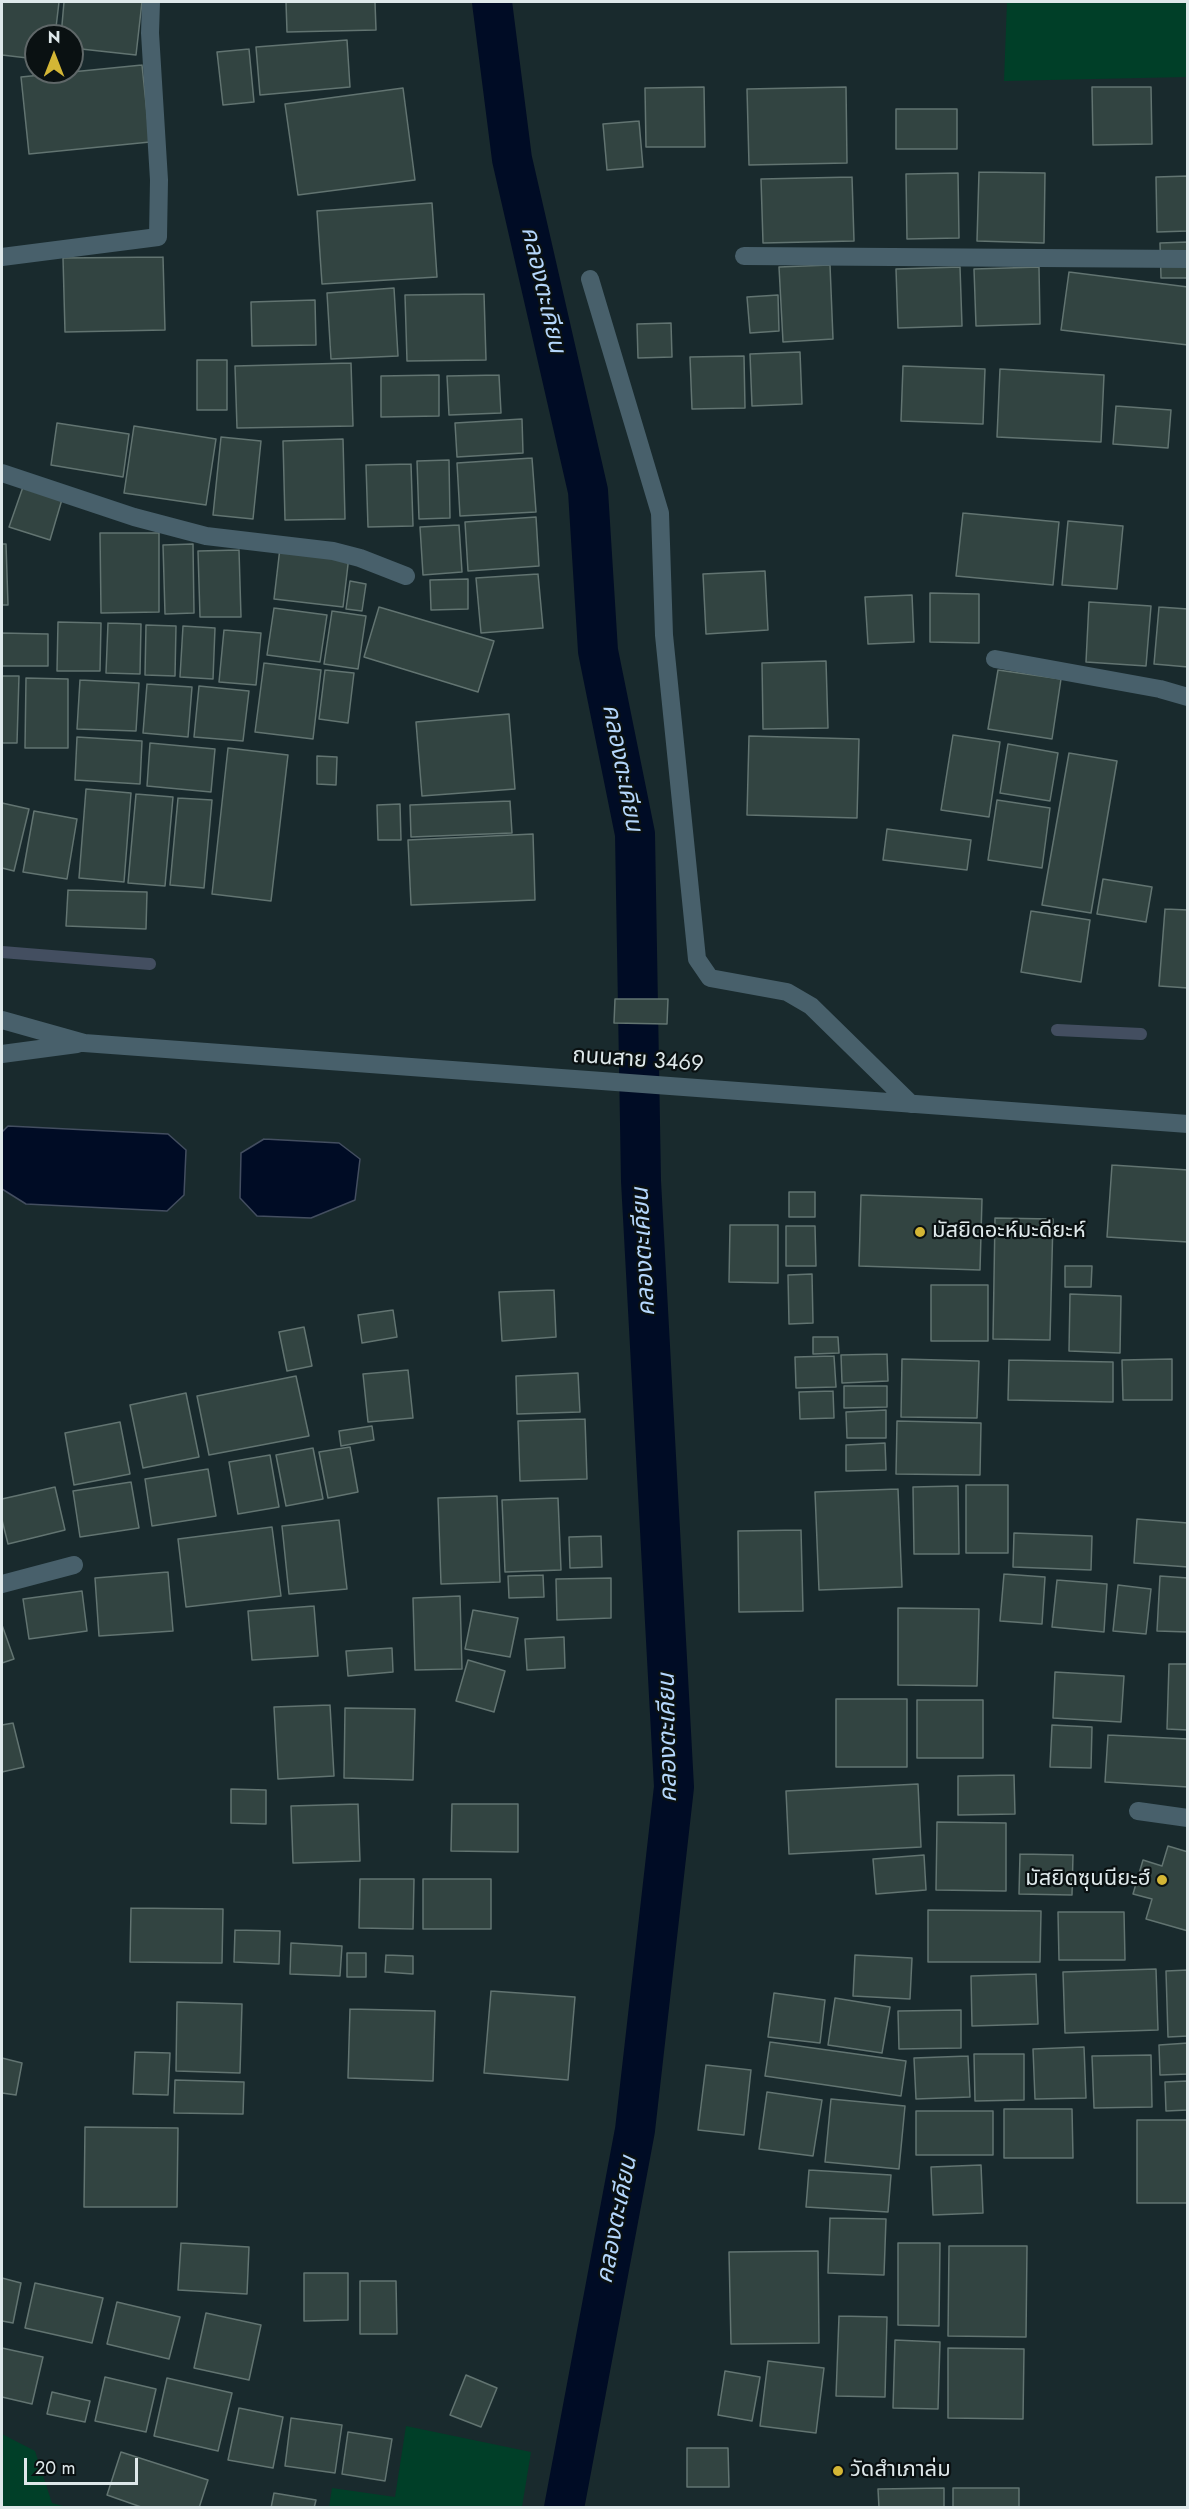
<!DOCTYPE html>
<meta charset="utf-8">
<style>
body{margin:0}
#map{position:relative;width:1189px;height:2509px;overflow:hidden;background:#192a2d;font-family:Jost,sans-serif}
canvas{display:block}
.frame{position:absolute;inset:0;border:3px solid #dee8ea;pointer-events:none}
.north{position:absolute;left:24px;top:24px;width:60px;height:60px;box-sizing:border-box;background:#0a1112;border:2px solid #5f6768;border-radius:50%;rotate:0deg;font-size:16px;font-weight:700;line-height:24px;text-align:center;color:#dee8ea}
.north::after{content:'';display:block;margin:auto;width:21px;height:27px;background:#d4b635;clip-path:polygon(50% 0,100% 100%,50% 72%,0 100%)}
.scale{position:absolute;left:24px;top:2458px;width:114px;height:27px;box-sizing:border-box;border:3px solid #dee8ea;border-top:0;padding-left:8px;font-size:18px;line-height:21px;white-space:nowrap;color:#dee8ea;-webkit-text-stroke:4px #0a1112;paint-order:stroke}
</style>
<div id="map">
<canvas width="1189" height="2509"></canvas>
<div class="frame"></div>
<div class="north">N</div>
<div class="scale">20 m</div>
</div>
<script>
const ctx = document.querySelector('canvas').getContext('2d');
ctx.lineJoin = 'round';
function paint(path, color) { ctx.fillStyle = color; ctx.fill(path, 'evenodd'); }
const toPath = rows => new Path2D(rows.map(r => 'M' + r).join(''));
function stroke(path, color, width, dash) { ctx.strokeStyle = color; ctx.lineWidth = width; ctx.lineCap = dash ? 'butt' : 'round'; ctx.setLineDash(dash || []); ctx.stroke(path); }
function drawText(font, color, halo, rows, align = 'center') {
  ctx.font = font + ' Jost,"Noto Sans Thai",sans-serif'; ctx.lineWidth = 4.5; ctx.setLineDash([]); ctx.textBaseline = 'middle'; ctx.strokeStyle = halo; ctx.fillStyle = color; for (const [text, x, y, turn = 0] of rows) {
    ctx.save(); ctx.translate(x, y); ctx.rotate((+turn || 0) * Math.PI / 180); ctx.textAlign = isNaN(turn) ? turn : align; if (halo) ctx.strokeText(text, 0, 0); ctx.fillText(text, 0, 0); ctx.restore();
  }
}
const green = toPath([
 [1007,2,1187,2,1187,77,1004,81],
 [406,2426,531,2452,522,2507,329,2507,332,2488,395,2497],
 [2,2434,35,2451,52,2503,67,2507,2,2507]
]);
const water = toPath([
 [8,1126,168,1134,186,1150,184,1195,167,1211,26,1204,2,1189,2,1132,8,1126],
 [264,1139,339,1143,360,1159,355,1200,311,1218,257,1216,240,1198,241,1153,264,1139]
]);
const stream = toPath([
 [2,952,150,964],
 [1057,1030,1141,1034]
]);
const canal = toPath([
 [492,2,512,159,588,491,598,651,635,834,641,1181,674,1787,635,2130,564,2508]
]);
const building = toPath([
 [2,2,59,2,55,36,36,36,36,59,2,55,2,2],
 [64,2,142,2,136,55,72,48,72,36,61,36,64,2],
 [286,2,375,2,376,30,287,32,286,2],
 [347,40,350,87,260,95,256,47,347,40],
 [249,49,254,102,223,105,217,52,249,49],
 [142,65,150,142,29,154,21,77,142,65],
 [704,87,705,147,646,147,645,88,704,87],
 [846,87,847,163,749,165,747,89,846,87],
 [1092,87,1151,87,1152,144,1093,145,1092,87],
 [403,88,415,180,298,195,285,104,403,88],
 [896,109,957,109,957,149,896,149,896,109],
 [639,121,643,167,607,170,603,124,639,121],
 [979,172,1045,173,1044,243,977,241,979,172],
 [958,173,959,238,907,239,906,174,958,173],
 [1188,176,1188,231,1157,232,1156,177,1188,176],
 [852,177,854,241,763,243,761,179,852,177],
 [432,203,437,277,322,284,317,211,432,203],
 [1188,242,1188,278,1161,278,1160,243,1188,242],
 [163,257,165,330,65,332,63,258,163,257],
 [830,265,833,339,783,342,779,267,830,265],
 [960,267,962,326,898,328,896,269,960,267],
 [1039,267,1040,324,976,326,974,269,1039,267],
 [1069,272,1188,287,1188,345,1061,330,1069,272],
 [394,288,398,356,331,359,327,293,394,288],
 [484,294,486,360,407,361,405,295,484,294],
 [778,295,779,331,750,333,747,297,778,295],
 [315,300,316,345,252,346,251,302,315,300],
 [671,323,672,357,638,358,637,324,671,323],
 [800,352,802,404,752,406,750,354,800,352],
 [744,356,745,408,692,409,690,357,744,356],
 [197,360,227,360,227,410,197,410,197,360],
 [351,363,353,426,237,428,235,366,351,363],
 [903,366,985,369,983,424,901,421,903,366],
 [1000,369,1104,375,1101,442,997,437,1000,369],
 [439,375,439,416,381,417,381,376,439,375],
 [499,375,501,413,449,415,447,376,499,375],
 [1116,406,1171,410,1168,448,1113,444,1116,406],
 [522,419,523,453,457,457,455,423,522,419],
 [57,423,129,434,123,477,51,465,57,423],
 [134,426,216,439,206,505,124,493,134,426],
 [221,437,261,441,253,519,213,515,221,437],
 [343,439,345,519,285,520,283,441,343,439],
 [532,458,536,512,460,516,457,463,532,458],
 [449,460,450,518,419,519,417,461,449,460],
 [411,464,413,526,368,527,366,465,411,464],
 [24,484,63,496,50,540,9,527,24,484],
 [963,513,1059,522,1053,585,956,576,963,513],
 [536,517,539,566,468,571,465,522,536,517],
 [1068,521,1123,526,1117,589,1062,585,1068,521],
 [459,525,462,572,423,575,420,527,459,525],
 [100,533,159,533,159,612,101,613,100,533],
 [2,544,6,544,8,605,2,605,2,544],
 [193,544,194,613,165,614,163,545,193,544],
 [280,548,349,556,343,607,274,599,280,548],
 [239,550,241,617,200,617,198,551,239,550],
 [765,571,768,630,706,634,703,574,765,571],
 [538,574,543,628,481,633,476,578,538,574],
 [468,579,468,609,431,610,430,580,468,579],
 [350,581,366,584,362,611,346,609,350,581],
 [930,593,979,594,979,643,930,642,930,593],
 [912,595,914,642,868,644,865,597,912,595],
 [1089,602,1151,606,1146,666,1086,662,1089,602],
 [379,607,494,641,478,692,364,657,379,607],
 [1159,607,1188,609,1188,667,1154,664,1159,607],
 [274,608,327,615,320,662,267,655,274,608],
 [332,611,366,616,358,669,324,664,332,611],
 [58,622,101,623,100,671,57,671,58,622],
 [108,623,141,624,140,674,106,673,108,623],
 [146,625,176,626,175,676,145,675,146,625],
 [183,626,215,628,213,679,180,677,183,626],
 [224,630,261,633,256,685,219,682,224,630],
 [2,633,48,634,48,666,2,666,2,633],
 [826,661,828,728,763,729,762,663,826,661],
 [264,663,321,670,313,739,255,732,264,663],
 [325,670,354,673,348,723,319,719,325,670],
 [998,670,1061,679,1052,739,988,729,998,670],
 [2,676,19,676,17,743,2,743,2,676],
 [26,678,68,679,68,748,25,748,26,678],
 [80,680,139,683,136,731,77,729,80,680],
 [147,684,192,687,188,737,143,733,147,684],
 [199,686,249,691,243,741,194,737,199,686],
 [509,714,515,789,422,796,416,722,509,714],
 [953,735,1000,742,989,817,941,810,953,735],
 [749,736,859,739,857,818,747,815,749,736],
 [77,737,142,741,140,784,75,780,77,737],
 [150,743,215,749,211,792,147,786,150,743],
 [1008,744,1058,753,1050,801,1000,793,1008,744],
 [228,748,288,755,271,901,212,894,228,748],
 [1069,753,1117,761,1091,913,1042,905,1069,753],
 [317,756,337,757,336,785,317,784,317,756],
 [86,789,131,793,124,882,79,878,86,789],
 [136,794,173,797,165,886,128,883,136,794],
 [178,798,212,800,204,888,170,885,178,798],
 [997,800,1050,808,1042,868,988,860,997,800],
 [510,801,512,833,411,837,410,805,510,801],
 [2,803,29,809,14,871,2,868,2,803],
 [400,804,401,840,378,840,377,805,400,804],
 [34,811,77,819,67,879,23,872,34,811],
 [887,829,971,840,967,870,883,860,887,829],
 [533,834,535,900,411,905,408,840,533,834],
 [1103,879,1152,887,1146,922,1097,914,1103,879],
 [68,890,147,892,146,929,66,926,68,890],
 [1165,909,1188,910,1188,988,1159,986,1165,909],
 [1031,911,1090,920,1081,982,1021,972,1031,911],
 [615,999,668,999,667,1024,614,1023,615,999],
 [1112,1165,1188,1170,1188,1242,1107,1237,1112,1165],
 [789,1192,815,1192,815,1217,789,1217,789,1192],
 [861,1195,982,1199,980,1270,859,1266,861,1195],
 [995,1218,1053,1219,1050,1340,993,1339,995,1218],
 [730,1225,778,1225,778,1283,729,1282,730,1225],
 [786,1226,815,1226,816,1266,786,1266,786,1226],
 [1065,1266,1092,1266,1091,1287,1065,1287,1065,1266],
 [812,1274,813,1323,789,1324,788,1275,812,1274],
 [931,1285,988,1285,988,1341,931,1341,931,1285],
 [554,1290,556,1337,502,1341,499,1292,554,1290],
 [1070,1294,1121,1296,1120,1353,1069,1351,1070,1294],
 [393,1310,397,1337,362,1343,358,1315,393,1310],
 [304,1327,312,1366,287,1371,279,1332,304,1327],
 [813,1337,838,1337,839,1353,813,1354,813,1337],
 [887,1354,888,1381,842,1383,841,1355,887,1354],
 [834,1356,836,1387,796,1388,795,1357,834,1356],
 [902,1359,979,1361,977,1418,901,1417,902,1359],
 [1172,1359,1172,1400,1123,1400,1122,1360,1172,1359],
 [1009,1360,1113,1362,1113,1402,1008,1400,1009,1360],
 [408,1370,413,1418,368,1422,363,1374,408,1370],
 [578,1373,580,1412,517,1414,516,1376,578,1373],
 [296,1376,309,1436,209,1455,197,1396,296,1376],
 [844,1386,887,1386,887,1407,844,1408,844,1386],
 [833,1391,834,1418,800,1419,799,1392,833,1391],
 [186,1393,199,1457,143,1468,130,1405,186,1393],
 [886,1410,886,1438,847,1438,846,1412,886,1410],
 [585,1419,587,1479,520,1481,518,1421,585,1419],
 [897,1421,981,1423,980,1475,896,1474,897,1421],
 [120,1422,130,1474,74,1485,65,1433,120,1422],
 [372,1426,374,1440,341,1446,339,1431,372,1426],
 [885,1443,886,1470,846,1471,846,1445,885,1443],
 [350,1447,358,1492,328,1498,319,1452,350,1447],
 [313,1448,323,1499,286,1506,276,1455,313,1448],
 [270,1455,279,1507,238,1514,229,1462,270,1455],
 [208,1469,216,1516,152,1526,145,1479,208,1469],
 [131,1482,139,1528,80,1537,73,1491,131,1482],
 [966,1485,1008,1485,1008,1553,966,1553,966,1485],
 [958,1486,959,1554,914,1554,913,1487,958,1486],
 [55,1487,65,1530,8,1544,2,1520,2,1499,55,1487],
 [898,1489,902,1587,819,1590,815,1492,898,1489],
 [497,1496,500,1582,441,1584,438,1498,497,1496],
 [558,1498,561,1570,505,1572,502,1500,558,1498],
 [1137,1519,1188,1523,1188,1567,1134,1563,1137,1519],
 [339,1520,347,1589,289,1594,282,1526,339,1520],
 [272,1527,281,1596,186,1607,178,1539,272,1527],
 [801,1530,803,1611,739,1612,738,1531,801,1530],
 [1014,1533,1092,1536,1091,1570,1013,1567,1014,1533],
 [601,1536,602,1567,570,1568,569,1537,601,1536],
 [168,1572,173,1631,99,1636,95,1578,168,1572],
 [1004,1574,1045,1577,1042,1624,1000,1621,1004,1574],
 [543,1575,544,1597,509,1598,508,1576,543,1575],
 [1160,1576,1188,1578,1188,1632,1157,1631,1160,1576],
 [611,1578,611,1618,557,1620,556,1579,611,1578],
 [1057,1580,1107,1584,1104,1632,1052,1627,1057,1580],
 [1118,1585,1151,1589,1146,1634,1113,1631,1118,1585],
 [82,1591,87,1631,29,1639,23,1599,82,1591],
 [460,1596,462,1669,415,1670,413,1598,460,1596],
 [314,1606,318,1656,252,1660,248,1611,314,1606],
 [898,1608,979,1609,977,1686,898,1685,898,1608],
 [473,1610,518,1618,510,1657,465,1649,473,1610],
 [2,1625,14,1659,2,1663,2,1625],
 [564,1637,565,1668,527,1670,525,1639,564,1637],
 [392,1648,393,1672,348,1676,346,1651,392,1648],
 [468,1660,505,1671,494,1712,456,1701,468,1660],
 [1169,1664,1188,1664,1188,1730,1167,1729,1169,1664],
 [1055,1672,1124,1676,1121,1722,1053,1718,1055,1672],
 [836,1699,907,1699,907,1767,836,1767,836,1699],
 [917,1700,983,1700,983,1758,917,1758,917,1700],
 [330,1705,334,1776,278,1779,274,1707,330,1705],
 [345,1708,415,1709,413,1780,344,1778,345,1708],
 [13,1723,24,1767,2,1772,2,1725,13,1723],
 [1052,1725,1092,1727,1091,1768,1050,1767,1052,1725],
 [1108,1735,1188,1739,1188,1787,1105,1782,1108,1735],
 [1014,1775,1015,1814,958,1815,958,1776,1014,1775],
 [918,1784,921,1847,789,1854,786,1791,918,1784],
 [231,1789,266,1790,266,1824,231,1823,231,1789],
 [358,1804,360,1861,293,1863,291,1806,358,1804],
 [452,1804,518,1804,518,1852,451,1851,452,1804],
 [937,1822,1006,1823,1006,1891,936,1890,937,1822],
 [1168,1846,1188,1852,1188,1931,1146,1919,1152,1899,1133,1894,1143,1860,1162,1866,1168,1846],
 [1020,1854,1073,1855,1072,1895,1019,1894,1020,1854],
 [924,1855,926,1890,876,1894,873,1859,924,1855],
 [360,1879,414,1879,413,1929,359,1928,360,1879],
 [423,1879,491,1879,491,1929,423,1929,423,1879],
 [131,1908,223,1909,222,1963,130,1962,131,1908],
 [928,1910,1041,1911,1040,1962,928,1962,928,1910],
 [1058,1912,1124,1912,1125,1960,1059,1960,1058,1912],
 [235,1930,280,1931,279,1964,234,1962,235,1930],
 [291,1943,342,1946,340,1976,290,1974,291,1943],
 [347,1953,366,1953,366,1977,347,1977,347,1953],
 [386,1955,413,1956,413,1974,385,1972,386,1955],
 [855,1955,912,1958,910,1999,853,1996,855,1955],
 [1156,1969,1158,2030,1065,2033,1063,1972,1156,1969],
 [1188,1970,1188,2036,1168,2037,1166,1971,1188,1970],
 [1036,1974,1038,2024,972,2026,971,1976,1036,1974],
 [491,1991,575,1997,568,2080,484,2073,491,1991],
 [774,1993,825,2000,820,2043,768,2037,774,1993],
 [835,1998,890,2007,882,2053,828,2045,835,1998],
 [177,2002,242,2004,240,2073,176,2071,177,2002],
 [350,2009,435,2011,433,2081,348,2078,350,2009],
 [961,2010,961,2048,899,2049,898,2011,961,2010],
 [770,2042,906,2061,901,2096,765,2076,770,2042],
 [1188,2043,1188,2074,1160,2075,1159,2045,1188,2043],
 [1084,2047,1086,2098,1035,2099,1033,2049,1084,2047],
 [135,2052,170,2053,168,2095,133,2094,135,2052],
 [974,2054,1024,2054,1024,2100,975,2101,974,2054],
 [1151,2055,1152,2107,1094,2108,1092,2056,1151,2055],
 [968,2056,970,2097,916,2099,914,2058,968,2056],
 [2,2058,22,2063,16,2095,2,2093,2,2058],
 [706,2065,751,2070,744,2135,698,2130,706,2065],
 [175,2080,244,2082,243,2114,174,2113,175,2080],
 [1188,2081,1188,2110,1166,2111,1165,2082,1188,2081],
 [767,2092,822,2100,813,2156,759,2149,767,2092],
 [831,2099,905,2106,899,2169,825,2162,831,2099],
 [1004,2109,1072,2109,1073,2158,1004,2158,1004,2109],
 [916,2111,993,2111,993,2155,916,2155,916,2111],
 [1137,2120,1188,2120,1188,2203,1137,2203,1137,2120],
 [85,2127,178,2128,177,2207,84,2207,85,2127],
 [981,2165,983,2213,933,2215,931,2167,981,2165],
 [809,2170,891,2175,888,2212,806,2207,809,2170],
 [830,2218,886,2219,884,2275,828,2273,830,2218],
 [181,2243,249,2247,247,2294,178,2290,181,2243],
 [898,2243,940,2243,939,2326,898,2325,898,2243],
 [949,2246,1027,2246,1026,2337,948,2336,949,2246],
 [818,2251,819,2343,731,2344,729,2252,818,2251],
 [304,2273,348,2273,348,2320,304,2321,304,2273],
 [2,2278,21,2283,13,2323,2,2321,2,2278],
 [360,2281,396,2281,397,2334,360,2334,360,2281],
 [35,2283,103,2298,92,2343,25,2328,35,2283],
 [117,2302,180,2317,169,2359,107,2344,117,2302],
 [206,2313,261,2325,249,2380,194,2368,206,2313],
 [839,2316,887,2317,885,2397,836,2396,839,2316],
 [895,2340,940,2342,938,2409,893,2408,895,2340],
 [2,2348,43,2357,32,2404,2,2397,2,2348],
 [948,2348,1024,2349,1023,2419,948,2418,948,2348],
 [768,2361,824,2368,816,2433,760,2426,768,2361],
 [725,2371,760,2377,752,2421,718,2415,725,2371],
 [466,2375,497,2388,481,2427,450,2415,466,2375],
 [105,2377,156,2389,146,2432,95,2421,105,2377],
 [167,2378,232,2393,218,2451,154,2436,167,2378],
 [52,2392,90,2401,85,2422,47,2414,52,2392],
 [239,2408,283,2417,273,2468,228,2460,239,2408],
 [291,2418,342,2425,335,2473,285,2466,291,2418],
 [348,2432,392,2439,385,2481,342,2474,348,2432],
 [687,2448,728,2448,729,2487,687,2487,687,2448],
 [121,2452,208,2480,199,2508,144,2508,107,2495,121,2452],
 [944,2488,944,2508,879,2508,878,2489,944,2488],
 [953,2488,1019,2488,1019,2508,953,2508,953,2488],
 [274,2493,316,2500,314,2508,271,2508,274,2493]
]);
const minor = toPath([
 [744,256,1188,259],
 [2,257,158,237,159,180,150,33,151,2],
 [590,279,660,513,664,635,697,959,710,978,787,992,811,1006,911,1104],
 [2,473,134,517,206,536,333,551,360,558,406,576],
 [995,659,1160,689,1188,697],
 [2,1020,84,1043,1188,1124],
 [2,1054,77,1044],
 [2,1584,74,1565],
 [1138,1811,1188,1818]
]);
const markers = [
 [920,1232,6,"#d4b635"],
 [1162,1880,6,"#d4b635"],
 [838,2471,6,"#d4b635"]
];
const streetNames = [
 ["ถนนสาย 3469",638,1061,4]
];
const poiNames = [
 ["มัสยิดอะห์มะดียะห์",932,1232],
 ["มัสยิดซุนนียะฮ์",1150,1880,"right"],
 ["วัดสำเภาล่ม",850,2471]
];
const waterNames = [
 ["คลองตะเคียน",542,290,77],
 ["คลองตะเคียน",621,768,79],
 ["คลองตะเคียน",645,1252,-93],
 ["คลองตะเคียน",669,1738,-91],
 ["คลองตะเคียน",618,2220,-79]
];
paint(green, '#003f28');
paint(water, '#000c25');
stroke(water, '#434e60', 1.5);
stroke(stream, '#434e60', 12);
stroke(canal, '#000c25', 40);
paint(building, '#324441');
stroke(building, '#627471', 1.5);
stroke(minor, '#48606b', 18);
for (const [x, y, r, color] of markers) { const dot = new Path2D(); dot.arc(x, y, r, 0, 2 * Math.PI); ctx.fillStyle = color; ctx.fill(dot); stroke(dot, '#0a1112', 2); }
drawText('22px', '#dee8ea', '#0a1112', streetNames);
drawText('22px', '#dee8ea', '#0a1112', poiNames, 'left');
drawText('italic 24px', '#b5d7fc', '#0a1112', waterNames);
</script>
